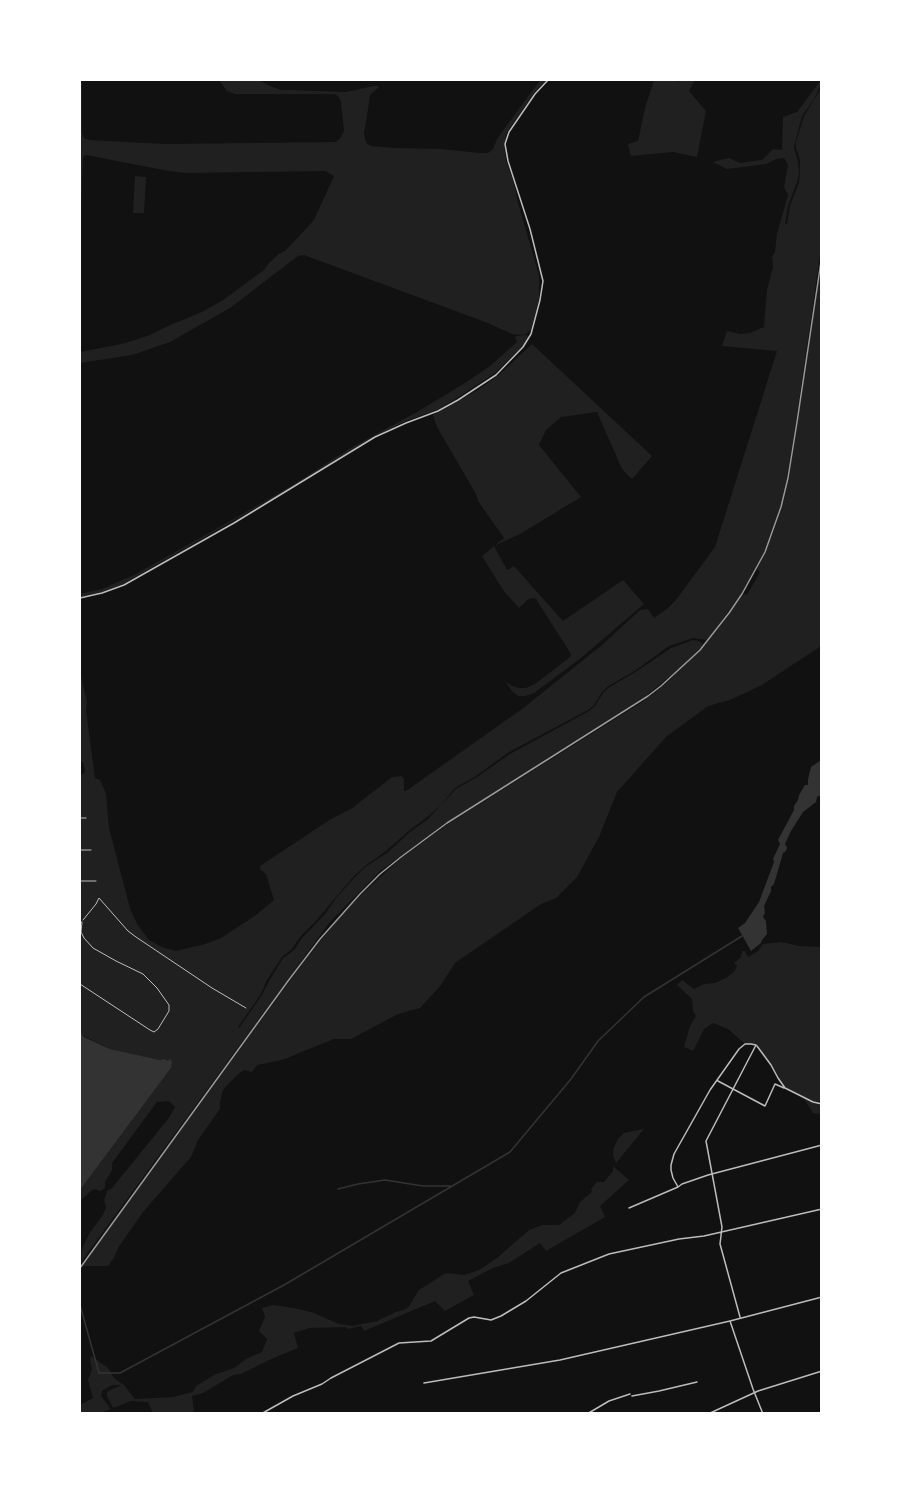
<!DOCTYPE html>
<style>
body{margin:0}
#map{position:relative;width:901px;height:1493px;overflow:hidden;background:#111;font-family:Overpass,sans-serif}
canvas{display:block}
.frame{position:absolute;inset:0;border:81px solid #fff;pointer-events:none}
</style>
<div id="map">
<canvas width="901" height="1493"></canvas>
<div class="frame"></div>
</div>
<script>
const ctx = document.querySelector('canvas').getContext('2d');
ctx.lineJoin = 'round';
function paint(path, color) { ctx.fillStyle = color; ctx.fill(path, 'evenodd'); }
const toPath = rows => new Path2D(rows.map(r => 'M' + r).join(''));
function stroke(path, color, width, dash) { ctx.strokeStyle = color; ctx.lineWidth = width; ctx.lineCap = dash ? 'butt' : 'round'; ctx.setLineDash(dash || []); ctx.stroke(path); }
const green = toPath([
 [80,80,82,80,82,133,84,138,89,140,166,144,336,142,341,137,344,131,341,102,339,97,335,94,235,94,227,91,219,80,258,80,270,86,282,90,290,90,346,92,373,86,377,86,379,87,370,95,367,116,364,133,365,139,367,144,371,146,395,148,441,149,480,153,488,153,493,149,497,139,532,91,541,80,546,80,534,93,507,132,504,145,506,161,514,183,518,203,539,275,539,299,531,330,526,334,522,335,512,334,488,323,304,255,298,256,230,308,170,342,132,355,80,363,80,352,122,344,150,335,168,326,202,312,223,300,264,270,269,263,279,254,286,250,314,220,334,176,325,171,186,173,169,171,86,155,83,157,81,213,80,213],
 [654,80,674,80,679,82,680,80,695,80,689,91,706,111,697,157,673,152,631,156,628,144,638,141,645,108],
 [821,80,821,84,814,99,802,116,795,143,794,148,798,161,799,173,797,182,788,206,785,224,787,224,790,206,799,182,800,173,800,160,796,148,796,142,804,116,821,88,821,249,796,422,787,478,780,507,764,552,742,593,707,640,693,638,669,646,636,670,607,687,602,692,594,705,588,710,509,752,476,776,455,788,440,806,426,818,410,830,386,851,365,866,353,877,316,921,300,937,292,949,282,957,267,980,261,994,238,1027,239,1028,262,995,269,981,283,958,294,950,302,938,325,914,337,897,354,878,365,867,387,853,411,831,427,820,456,789,477,777,510,754,589,711,595,706,603,693,608,688,637,671,671,648,693,640,699,641,702,643,703,645,679,669,647,695,447,822,379,872,329,923,81,1262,82,1249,90,1232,103,1215,106,1207,104,1200,107,1191,112,1188,168,1119,175,1107,169,1101,157,1102,112,1163,112,1170,105,1182,105,1188,101,1191,93,1189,80,1201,80,1190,171,1068,167,1062,110,1049,84,1036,80,1031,80,763,81,775,85,772,83,762,80,761,80,671,87,702,86,710,95,778,100,780,106,793,109,828,130,908,137,924,149,940,162,947,176,951,205,944,221,938,256,915,274,900,266,874,260,869,260,866,331,819,351,809,392,777,402,776,404,779,404,791,406,791,522,709,602,645,640,610,648,609,654,618,668,608,676,600,715,547,777,351,722,346,727,331,740,334,750,333,764,327,767,290,773,267,772,257,775,252,777,234,788,195,784,187,788,165,784,158,776,159,766,164,727,169,713,162,729,158,740,163,762,160,773,149,782,150,783,117,797,112],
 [135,176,146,177,144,213,133,213],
 [821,264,821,646,762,685,730,700,708,706,666,737,617,792,599,837,577,877,556,898,541,904,455,963,441,985,420,1008,398,1014,351,1039,334,1039,282,1060,257,1065,252,1072,244,1070,236,1076,223,1090,220,1102,220,1109,198,1140,191,1157,143,1212,118,1248,114,1258,108,1266,82,1266,289,982,321,940,344,912,361,895,401,858,448,824,642,702,662,687,700,650,717,630,744,594,747,595,760,572,757,570,773,533,782,507,789,479],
 [515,336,527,335,528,337,523,346,495,373,457,398,437,410,406,421,375,436,294,486,123,584,102,592,80,597,80,594,102,589,136,574,232,520,293,485,349,449,417,412,465,383,490,366,517,342],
 [532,344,652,456,632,479,622,469,597,412,561,417,546,430,539,445,581,497,520,534,494,546,507,570,514,566,563,621,623,580,644,604,581,658,534,693,525,696,518,696,512,691,505,681,512,686,519,688,526,688,535,684,570,657,571,654,536,599,532,598,527,600,519,608,503,590,482,556,504,538,478,501,476,494,437,427,433,415,478,390,500,374],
 [781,942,799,946,821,947,821,1114,813,1113,804,1099,804,1098,785,1088,778,1078,771,1065,756,1045,751,1044,745,1044,728,1029,713,1023,704,1029,693,1051,684,1047,690,1026,696,1016,693,1011,692,999,677,985,682,980,694,989,704,984,715,983,726,978,734,972,737,966,734,963,741,957,742,951,745,951,748,957,757,952,763,944],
 [644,1129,616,1163,613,1155,614,1147,618,1139,624,1133],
 [613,1166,629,1180,600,1206,605,1217,546,1251,540,1243,509,1263,493,1268,468,1281,474,1295,445,1311,435,1301,364,1331,361,1326,348,1329,346,1327,309,1328,294,1333,298,1348,271,1359,241,1374,233,1375,203,1393,192,1396,194,1411,188,1413,153,1413,148,1402,131,1401,113,1408,107,1396,107,1392,112,1389,122,1385,112,1385,102,1391,101,1396,111,1409,100,1413,80,1413,80,1405,93,1398,88,1380,92,1369,90,1360,91,1356,108,1368,114,1378,124,1385,135,1399,173,1397,193,1392,196,1386,216,1374,234,1368,246,1359,262,1352,267,1339,259,1331,265,1317,262,1308,273,1305,294,1308,314,1313,339,1324,352,1326,377,1321,396,1312,404,1310,409,1306,419,1290,446,1273,464,1275,479,1270,497,1258,529,1230,542,1225,559,1225,575,1213,580,1202,592,1192,591,1189,597,1182,604,1182,613,1171]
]);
const water = toPath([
 [821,760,821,795,817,797,816,802,803,812,791,831,785,844,787,847,786,851,783,853,774,884,771,887,771,891,764,906,765,913,763,917,766,921,767,934,762,940,761,943,751,951,738,928,745,923,759,902,774,862,773,859,780,844,778,840,794,810,794,806,798,800,799,795,805,785,808,785,808,779,811,767],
 [80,1031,84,1037,110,1049,160,1060,165,1059,167,1061,171,1059,172,1063,171,1068,80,1190]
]);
const stream = toPath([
 [338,1189,358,1184,385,1180,423,1186,453,1186],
 [80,1305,99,1373,120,1373,284,1285,510,1152,571,1079,598,1041,644,997,742,936]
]);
const service = toPath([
 [80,818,86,818],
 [80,850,91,850],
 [80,881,96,881],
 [83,920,96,904,99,898,128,931,136,937,212,988,246,1008],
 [80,922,82,922,81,932,84,938,93,948,116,961,143,974,157,988,169,1005,169,1011,158,1029,154,1032,150,1030,80,984]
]);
const minor = toPath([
 [80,598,102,593,124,585,234,523,375,437,406,423,438,411,458,400,496,375,523,347,531,334,540,300,543,281,530,229,508,161,505,144,509,132,535,94,548,80],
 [757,1046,771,1065,778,1078,785,1088,813,1102,822,1104],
 [718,1081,765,1106,775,1084,784,1088],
 [678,1187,673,1178,671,1170,671,1165,674,1154,710,1090,739,1049,745,1044,751,1044,756,1045],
 [629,1208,678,1187,682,1184,708,1175,822,1145],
 [740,1317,720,1244,722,1227,706,1141,756,1045],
 [730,1321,753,1389,763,1414],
 [424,1383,560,1360,730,1321,822,1297],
 [632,1396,659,1391,697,1382],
 [261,1414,293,1396,322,1384,331,1378,399,1343,431,1341,469,1318,474,1317,491,1320,501,1316,526,1301,561,1273,609,1254,679,1239,704,1236,822,1209],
 [587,1414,609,1401,630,1394],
 [708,1414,758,1391,822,1371]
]);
const rail = toPath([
 [80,1268,288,981,320,939,360,894,380,874,401,857,447,823,648,696,661,686,700,650,729,613,742,594,765,552,781,507,788,478,797,422,822,255]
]);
paint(green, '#202020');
paint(water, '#333');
stroke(stream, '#333', 1.5);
stroke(service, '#bcbcbc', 1);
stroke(minor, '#bcbcbc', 1.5);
stroke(rail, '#9a9a9a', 1.5);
</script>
